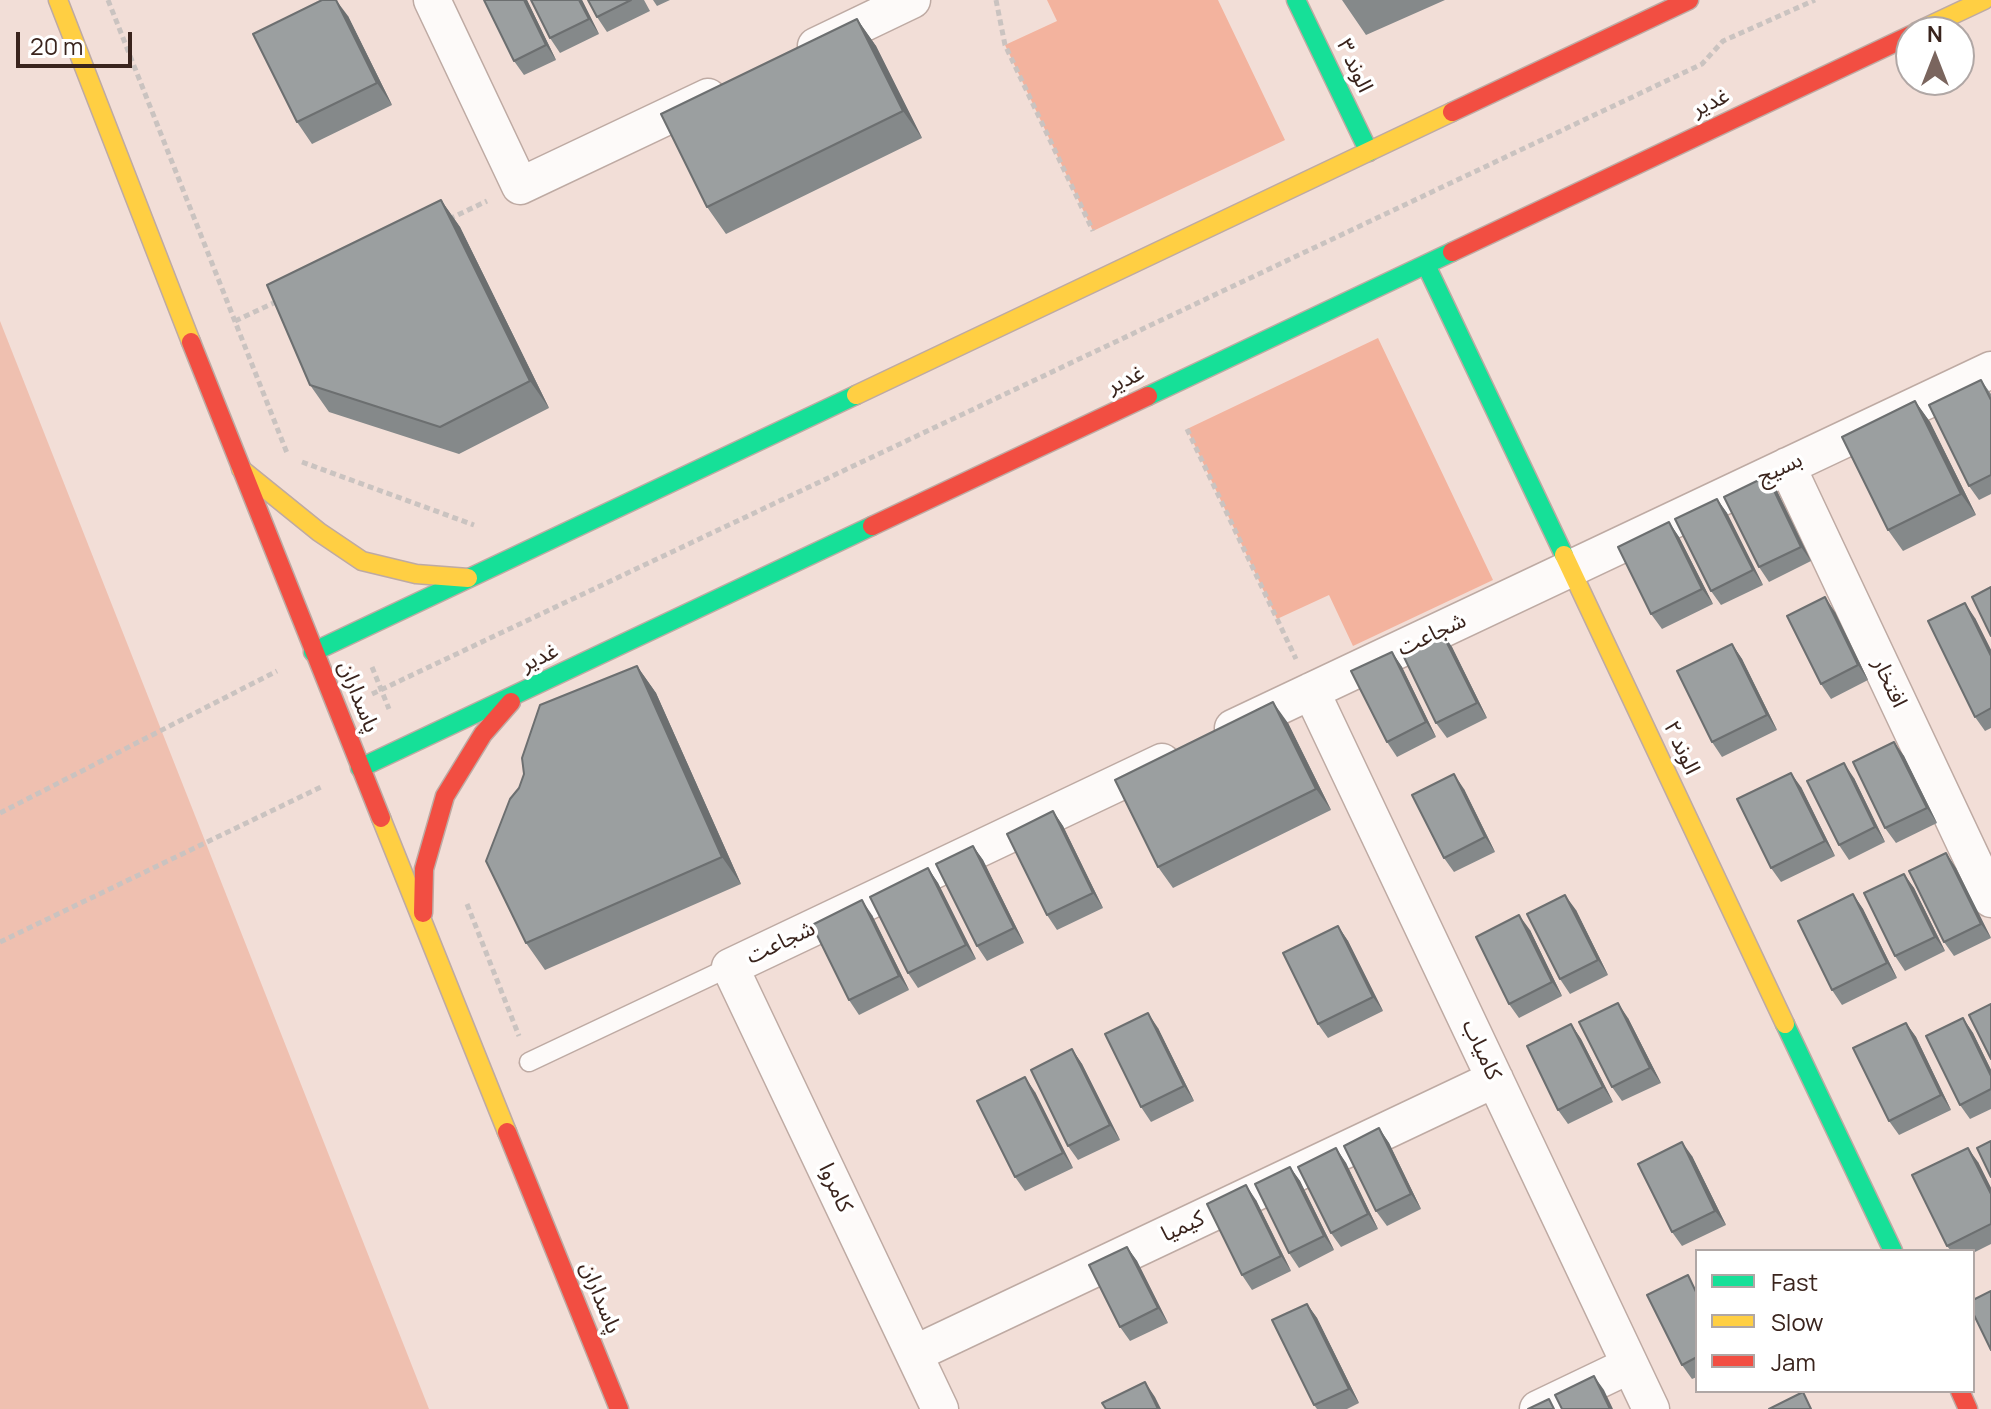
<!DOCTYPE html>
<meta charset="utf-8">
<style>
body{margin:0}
#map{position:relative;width:1991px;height:1409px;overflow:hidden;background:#f2ded7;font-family:Manrope,sans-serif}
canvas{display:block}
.legend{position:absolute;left:1695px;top:1249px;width:280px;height:144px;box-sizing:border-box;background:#fff;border:2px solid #b0a7a5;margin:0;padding:10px 14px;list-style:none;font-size:24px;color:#3a241d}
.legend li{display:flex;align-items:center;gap:16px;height:40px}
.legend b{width:40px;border:2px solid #b0a7a5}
.north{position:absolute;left:1895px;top:16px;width:80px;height:80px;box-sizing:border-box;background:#fff;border:2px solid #b0a7a5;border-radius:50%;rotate:0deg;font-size:22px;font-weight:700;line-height:32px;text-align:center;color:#3a241d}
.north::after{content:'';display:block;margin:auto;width:28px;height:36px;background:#7a655e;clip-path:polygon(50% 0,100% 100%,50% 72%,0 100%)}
.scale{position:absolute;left:16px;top:32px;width:116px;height:36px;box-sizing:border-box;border:4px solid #3a241d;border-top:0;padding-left:10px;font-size:24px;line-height:28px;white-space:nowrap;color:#3a241d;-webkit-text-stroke:6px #fff;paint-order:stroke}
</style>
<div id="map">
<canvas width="1991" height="1409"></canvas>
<ul class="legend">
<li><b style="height:10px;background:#16e098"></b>Fast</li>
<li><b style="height:10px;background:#ffcf43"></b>Slow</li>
<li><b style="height:10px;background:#f24e42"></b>Jam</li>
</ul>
<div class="north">N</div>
<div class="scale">20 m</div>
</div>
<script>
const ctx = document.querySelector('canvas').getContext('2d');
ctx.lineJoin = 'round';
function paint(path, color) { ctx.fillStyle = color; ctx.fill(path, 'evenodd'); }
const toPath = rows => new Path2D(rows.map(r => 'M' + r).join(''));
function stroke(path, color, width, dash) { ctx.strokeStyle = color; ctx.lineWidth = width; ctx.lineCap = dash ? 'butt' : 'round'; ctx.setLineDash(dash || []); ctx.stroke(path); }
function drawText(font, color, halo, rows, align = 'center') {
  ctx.font = font + ' Manrope,"Noto Sans Arabic",sans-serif'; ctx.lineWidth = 7; ctx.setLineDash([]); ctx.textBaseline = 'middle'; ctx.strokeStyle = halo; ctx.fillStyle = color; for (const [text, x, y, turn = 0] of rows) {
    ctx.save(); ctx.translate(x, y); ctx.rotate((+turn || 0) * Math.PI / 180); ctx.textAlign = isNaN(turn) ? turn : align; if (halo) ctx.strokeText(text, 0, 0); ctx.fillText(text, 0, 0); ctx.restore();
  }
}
const green = toPath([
 [0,321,429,1409,0,1409]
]);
const forest = toPath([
 [1047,0,1218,0,1285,140,1093,231,1005,45,1057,21],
 [1378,338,1493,580,1353,646,1329,595,1277,619,1187,429]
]);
const path = toPath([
 [108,0,287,453],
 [996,0,1005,45,1093,231],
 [449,219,487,201],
 [235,321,278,301],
 [1187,429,1296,659],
 [302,462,474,525],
 [372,667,389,709],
 [372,694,1702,64,1723,41,1815,0],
 [0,813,277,671],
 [467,904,519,1036],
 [0,942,323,786]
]);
const lane = toPath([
 [529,1062,730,967]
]);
const street = toPath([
 [432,0,520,186,708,97],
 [816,46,912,0],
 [1787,466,1991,899],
 [1311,691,1651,1409],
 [1233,728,1991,370],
 [914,1354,1495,1079],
 [940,1409,730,967,1162,762],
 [1538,1409,1630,1365]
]);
const fast = toPath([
 [1296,0,1369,152],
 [1426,265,1564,555],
 [1148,396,1452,252],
 [313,652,856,395],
 [360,768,872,526],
 [1785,1024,1893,1251]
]);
const slow = toPath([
 [58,0,191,342],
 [1916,32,1984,0],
 [856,395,1452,112],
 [241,469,319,532,362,561,416,574,468,578],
 [1564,555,1785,1024],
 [381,818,507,1132]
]);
const jam = toPath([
 [1452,112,1689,0],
 [1452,252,1911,35],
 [191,342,381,818],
 [872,526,1148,396],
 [423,913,424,869,445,796,483,734,511,702],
 [507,1132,619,1409],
 [1960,1391,1968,1409]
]);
const wall = toPath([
 [484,0,527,0,556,60,524,75,514,61],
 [582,0,599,34,560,53,550,38],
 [588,0,644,0,650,11,607,32,597,17],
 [653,0,670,0,657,6],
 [1342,0,1445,0,1366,35],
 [348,16,392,105,312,144,297,122],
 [857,19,876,46,922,138,726,234,707,207],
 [441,200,460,227,549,408,459,454,329,412,310,385],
 [1981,380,1991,394,1991,494,1979,500,1969,486],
 [1915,401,1930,422,1976,515,1903,551,1888,530],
 [1767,476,1777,491,1811,561,1769,582,1759,567],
 [1717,499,1727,513,1763,585,1721,605,1711,591],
 [1669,522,1679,537,1713,604,1662,629,1651,614],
 [1835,612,1868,680,1831,699,1821,684],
 [1975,618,1991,650,1991,728,1985,731,1975,717],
 [1442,633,1452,647,1487,718,1447,738,1436,723],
 [1732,644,1742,659,1777,730,1722,757,1712,742],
 [1392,652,1402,667,1436,737,1397,757,1387,742],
 [637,666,656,693,741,884,545,970,526,943],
 [1288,723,1331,810,1173,888,1158,867],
 [1894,742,1904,756,1937,823,1896,843,1885,828],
 [1854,778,1885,842,1849,860,1839,845],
 [1801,787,1835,856,1781,882,1771,868],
 [1464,789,1495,852,1454,872,1444,858],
 [1053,811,1063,826,1103,908,1057,930,1047,915],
 [973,846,983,860,1024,943,987,961,977,946],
 [1946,853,1956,868,1991,938,1954,956,1944,942],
 [928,868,938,883,976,959,918,988,908,973],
 [1904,874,1914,888,1945,951,1905,971,1895,956],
 [1853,894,1863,909,1897,978,1842,1005,1832,990],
 [1576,910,1608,975,1570,994,1560,979],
 [872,915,909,990,859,1015,849,1000],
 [1338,926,1348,941,1383,1011,1328,1038,1318,1024],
 [1530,930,1562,996,1519,1018,1509,1004],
 [1628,1018,1661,1083,1622,1101,1612,1087],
 [1963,1018,1973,1033,1991,1070,1991,1109,1970,1119,1960,1105],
 [1906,1023,1916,1037,1951,1110,1899,1135,1889,1121],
 [1571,1024,1581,1039,1613,1102,1568,1124,1558,1110],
 [1158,1028,1194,1101,1151,1122,1141,1107],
 [1072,1049,1082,1064,1120,1140,1078,1160,1068,1146],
 [1035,1092,1073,1168,1025,1191,1015,1177],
 [1379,1128,1389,1143,1421,1209,1387,1226,1376,1211],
 [1336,1148,1346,1163,1378,1229,1341,1247,1331,1233],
 [1692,1156,1726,1225,1682,1246,1672,1232],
 [1978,1162,1991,1188,1991,1244,1973,1253,1973,1251,1951,1251,1947,1246],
 [1290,1167,1300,1181,1334,1250,1299,1268,1289,1253],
 [1256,1200,1291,1271,1252,1290,1242,1275],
 [1127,1247,1137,1261,1168,1323,1130,1341,1120,1327],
 [1697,1289,1697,1377,1692,1379,1682,1365],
 [1307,1304,1317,1318,1359,1403,1347,1409,1317,1409,1314,1405]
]);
const shadedWall = toPath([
 [336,0,348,16,392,105,377,83],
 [524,0,527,0,556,60,546,45],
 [579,0,582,0,599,34,589,19],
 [857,19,876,46,922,138,903,111],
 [441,200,460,227,549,408,530,381],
 [1915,401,1930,422,1976,515,1961,494],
 [1767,476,1777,491,1811,561,1801,547],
 [1717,499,1727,513,1763,585,1753,570],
 [1669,522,1679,537,1713,604,1702,589],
 [1825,597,1835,612,1868,680,1858,665],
 [1965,603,1975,618,1991,650,1991,656],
 [1442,633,1452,647,1487,718,1477,703],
 [1732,644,1742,659,1777,730,1767,715],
 [1392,652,1402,667,1436,737,1426,722],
 [637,666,656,693,741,884,722,857],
 [1273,702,1288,723,1331,810,1316,789],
 [1894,742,1904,756,1937,823,1927,808],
 [1844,763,1854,778,1885,842,1875,827],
 [1791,773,1801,787,1835,856,1825,841],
 [1454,774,1464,789,1495,852,1485,837],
 [1053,811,1063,826,1103,908,1093,893],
 [973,846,983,860,1024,943,1014,928],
 [1946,853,1956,868,1991,938,1981,924],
 [928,868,938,883,976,959,966,945],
 [1904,874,1914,888,1945,951,1935,937],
 [1853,894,1863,909,1897,978,1887,963],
 [1565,895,1576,910,1608,975,1598,960],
 [862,900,872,915,909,990,899,976],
 [1519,915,1530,930,1562,996,1552,982],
 [1338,926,1348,941,1383,1011,1373,997],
 [1618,1003,1628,1018,1661,1083,1650,1068],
 [1148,1013,1158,1028,1194,1101,1184,1086],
 [1963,1018,1973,1033,1991,1070,1991,1076],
 [1906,1023,1916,1037,1951,1110,1941,1095],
 [1571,1024,1581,1039,1613,1102,1603,1087],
 [1072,1049,1082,1064,1120,1140,1110,1125],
 [1025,1077,1035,1092,1073,1168,1063,1153],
 [1379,1128,1389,1143,1421,1209,1411,1194],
 [1682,1142,1692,1156,1726,1225,1715,1211],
 [1336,1148,1346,1163,1378,1229,1368,1214],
 [1968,1148,1978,1162,1991,1188,1991,1194],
 [1290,1167,1300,1181,1334,1250,1324,1236],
 [1246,1185,1256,1200,1291,1271,1281,1256],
 [1127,1247,1137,1261,1168,1323,1158,1308],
 [1307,1304,1317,1318,1359,1403,1349,1389],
 [1594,1376,1604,1390,1613,1409,1610,1409],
 [1145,1382,1155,1397,1161,1409,1158,1409]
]);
const building = toPath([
 [322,0,336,0,377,83,297,122,253,34,322,0],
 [484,0,524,0,546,45,514,61,484,0],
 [531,0,579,0,589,19,550,38,531,0],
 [588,0,631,0,597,17,588,0],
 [857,19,903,111,707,207,661,114,857,19],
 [441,200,530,381,440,427,310,385,267,285,441,200],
 [1981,380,1991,400,1991,475,1969,486,1929,405,1981,380],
 [1915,401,1961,494,1888,530,1842,437,1915,401],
 [1767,476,1801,547,1759,567,1724,497,1767,476],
 [1717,499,1753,570,1711,591,1675,519,1717,499],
 [1669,522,1702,589,1651,614,1618,547,1669,522],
 [1991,587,1991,636,1972,597,1991,587],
 [1825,597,1858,665,1821,684,1787,616,1825,597],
 [1965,603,1991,656,1991,708,1975,717,1928,621,1965,603],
 [1442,633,1477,703,1436,723,1402,653,1442,633],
 [1732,644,1767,715,1712,742,1677,671,1732,644],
 [1392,652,1426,722,1387,742,1351,671,1392,652],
 [637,666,722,857,526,943,486,861,510,799,519,788,524,774,522,758,540,705,637,666],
 [1273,702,1316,789,1158,867,1115,780,1273,702],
 [1894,742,1927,808,1885,828,1853,762,1894,742],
 [1844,763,1875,827,1839,845,1807,781,1844,763],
 [1791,773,1825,841,1771,868,1737,799,1791,773],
 [1454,774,1485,837,1444,858,1412,795,1454,774],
 [1053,811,1093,893,1047,915,1007,834,1053,811],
 [973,846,1014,928,977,946,936,864,973,846],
 [1946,853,1981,924,1944,942,1909,871,1946,853],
 [928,868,966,945,908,973,870,897,928,868],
 [1904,874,1935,937,1895,956,1864,893,1904,874],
 [1853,894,1887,963,1832,990,1798,921,1853,894],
 [1565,895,1598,960,1560,979,1527,914,1565,895],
 [862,900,899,976,849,1000,812,925,862,900],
 [1519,915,1552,982,1509,1004,1476,937,1519,915],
 [1338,926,1373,997,1318,1024,1283,953,1338,926],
 [1618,1003,1650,1068,1612,1087,1579,1022,1618,1003],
 [1991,1004,1991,1059,1969,1015,1991,1004],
 [1148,1013,1184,1086,1141,1107,1105,1034,1148,1013],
 [1963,1018,1991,1076,1991,1089,1960,1105,1926,1036,1963,1018],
 [1906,1023,1941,1095,1889,1121,1853,1048,1906,1023],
 [1571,1024,1603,1087,1558,1110,1527,1046,1571,1024],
 [1072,1049,1110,1125,1068,1146,1031,1070,1072,1049],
 [1025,1077,1063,1153,1015,1177,977,1101,1025,1077],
 [1379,1128,1411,1194,1376,1211,1344,1146,1379,1128],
 [1991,1141,1991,1177,1977,1148,1991,1141],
 [1682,1142,1715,1211,1672,1232,1638,1164,1682,1142],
 [1336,1148,1368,1214,1331,1233,1298,1167,1336,1148],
 [1968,1148,1991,1194,1991,1224,1947,1246,1912,1175,1968,1148],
 [1290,1167,1324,1236,1289,1253,1255,1184,1290,1167],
 [1246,1185,1281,1256,1242,1275,1207,1204,1246,1185],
 [1127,1247,1158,1308,1120,1327,1089,1265,1127,1247],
 [1688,1275,1697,1294,1697,1357,1682,1365,1647,1295,1688,1275],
 [1991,1291,1991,1350,1973,1313,1973,1300,1991,1291],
 [1307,1304,1349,1389,1314,1405,1272,1320,1307,1304],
 [1594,1376,1610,1409,1562,1409,1555,1395,1594,1376],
 [1145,1382,1158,1409,1106,1409,1102,1403,1145,1382],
 [1803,1392,1811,1409,1769,1409,1803,1392],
 [1549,1399,1554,1409,1528,1409,1549,1399]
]);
const streetNames = [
 ["الوند ۳",1354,66,65],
 ["غدیر",1711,103,-25],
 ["غدیر",1126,380,-25],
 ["بسیج",1780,469,-25],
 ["شجاعت",1432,635,-25],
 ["غدیر",540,658,-25],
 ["افتخار",1889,683,65],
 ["پاسداران",358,697,68],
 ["الوند ۲",1681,748,65],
 ["شجاعت",781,943,-25],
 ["کامیاب",1481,1050,65],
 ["کامروا",835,1188,65],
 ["کیمیا",1183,1227,-25],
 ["پاسداران",600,1298,68]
];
paint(green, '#efc0b0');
paint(forest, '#f3b39e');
stroke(lane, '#beaaa3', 21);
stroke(street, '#beaaa3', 39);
stroke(fast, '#beaaa3', 21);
stroke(slow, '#beaaa3', 21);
stroke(jam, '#beaaa3', 21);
stroke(path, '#cac3c0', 5, [6, 4]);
stroke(lane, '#fdfaf9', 18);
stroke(street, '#fdfaf9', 36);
stroke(fast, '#16e098', 18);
stroke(slow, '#ffcf43', 18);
stroke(jam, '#f24e42', 18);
paint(wall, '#85898a');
paint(shadedWall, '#6c6f70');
paint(building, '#9b9fa0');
stroke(building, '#6c6f70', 2);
drawText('22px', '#3a241d', '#fff', streetNames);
</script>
